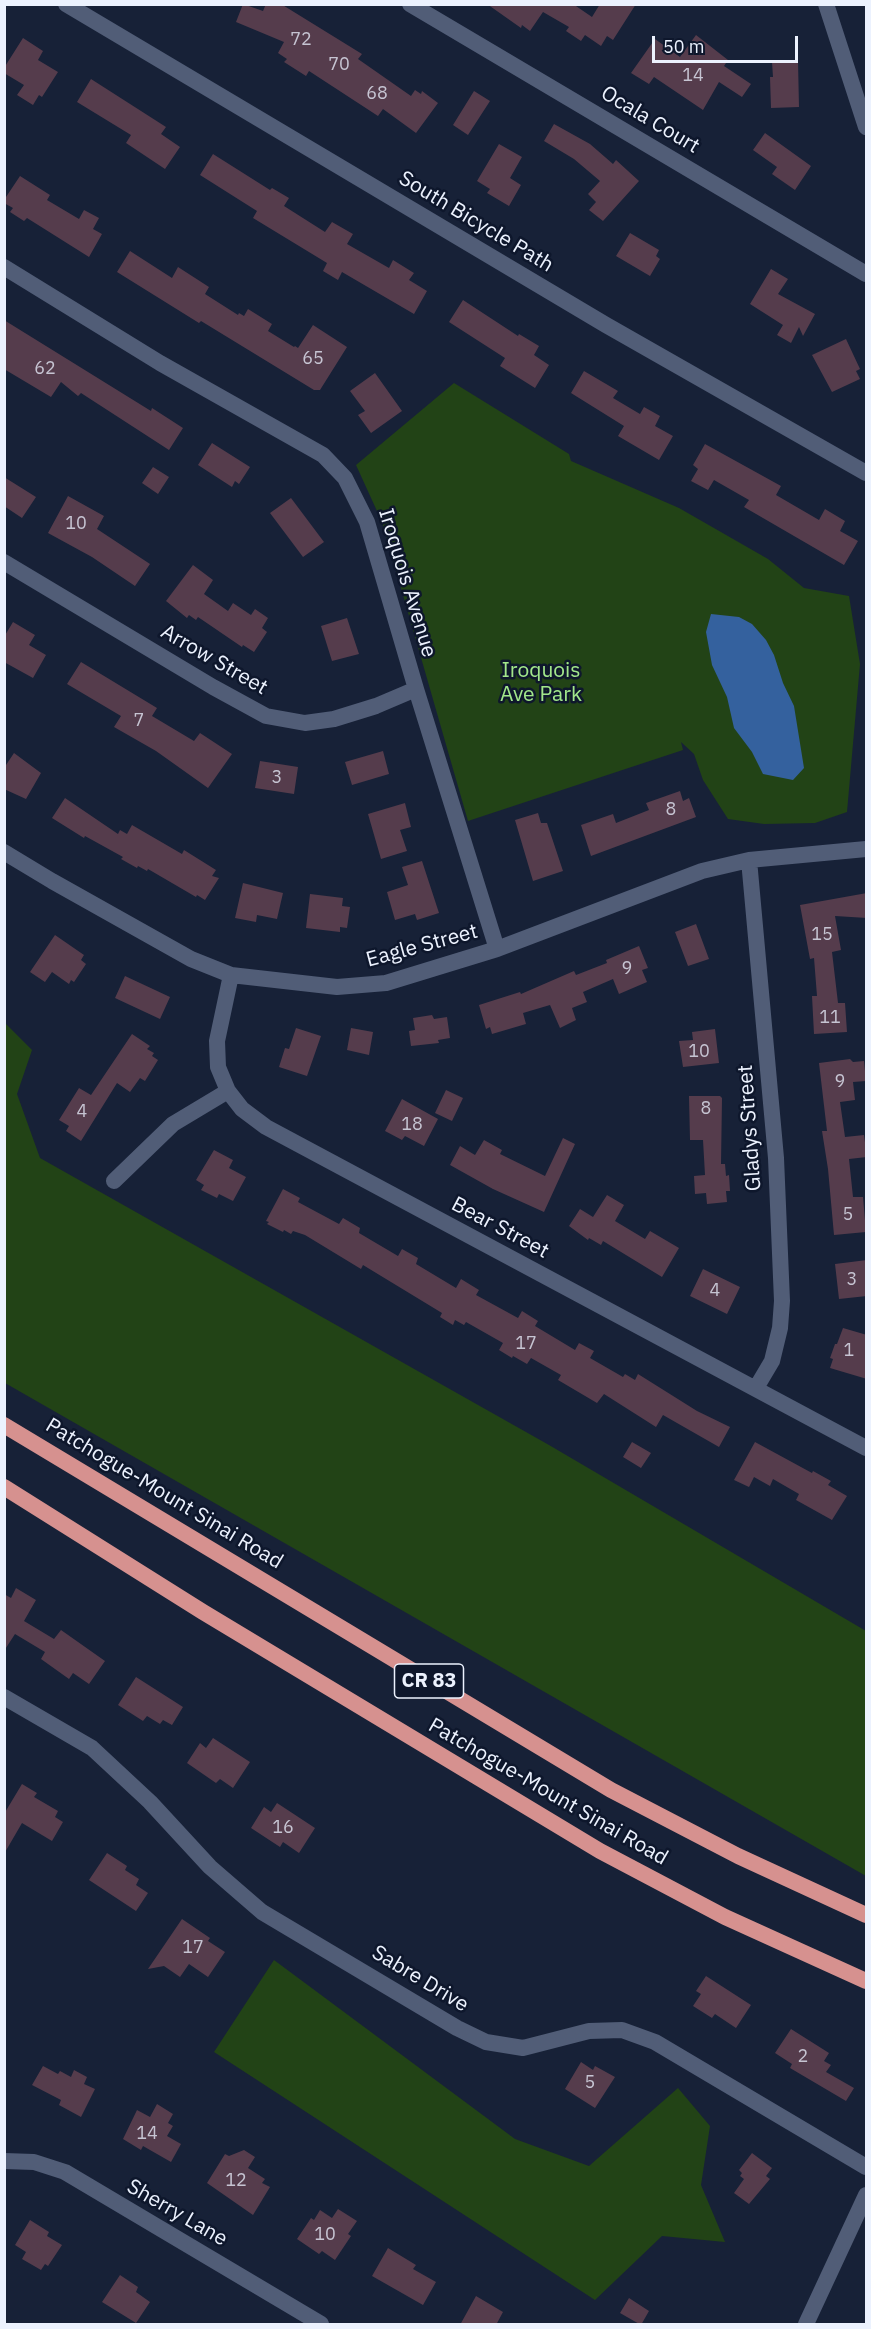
<!DOCTYPE html>
<style>
body{margin:0}
#map{position:relative;width:871px;height:2329px;overflow:hidden;background:#172137;font-family:"IBM Plex Sans",sans-serif}
canvas{display:block}
.frame{position:absolute;inset:0;border:6px solid #ecf2fe;pointer-events:none}
.scale{position:absolute;left:652px;top:36px;width:146px;height:27px;box-sizing:border-box;border:3px solid #ecf2fe;border-top:0;padding-left:8px;font-size:18px;line-height:21px;white-space:nowrap;color:#ecf2fe;-webkit-text-stroke:4px #0e172c;paint-order:stroke}
</style>
<div id="map">
<canvas width="871" height="2329"></canvas>
<div class="frame"></div>
<div class="scale">50 m</div>
</div>
<script>
const ctx = document.querySelector('canvas').getContext('2d');
ctx.lineJoin = 'round';
function paint(path, color) { ctx.fillStyle = color; ctx.fill(path, 'evenodd'); }
const toPath = rows => new Path2D(rows.map(r => 'M' + r).join(''));
function stroke(path, color, width, dash) { ctx.strokeStyle = color; ctx.lineWidth = width; ctx.lineCap = dash ? 'butt' : 'round'; ctx.setLineDash(dash || []); ctx.stroke(path); }
function drawText(font, color, halo, rows, align = 'center') {
  ctx.font = font + ' "IBM Plex Sans",sans-serif'; ctx.lineWidth = 5; ctx.setLineDash([]); ctx.textBaseline = 'middle'; ctx.strokeStyle = halo; ctx.fillStyle = color; for (const [text, x, y, turn = 0] of rows) {
    ctx.save(); ctx.translate(x, y); ctx.rotate((+turn || 0) * Math.PI / 180); ctx.textAlign = isNaN(turn) ? turn : align; if (halo) ctx.strokeText(text, 0, 0); ctx.fillText(text, 0, 0); ctx.restore();
  }
}
const green = toPath([
 [454,383,569,454,571,461,679,508,768,559,804,588,849,596,860,664,847,812,815,823,764,824,728,819,703,780,694,754,681,742,683,750,468,821,382,522,356,465],
 [5,1023,32,1050,17,1094,40,1158,549,1445,866,1631,866,1876,5,1383],
 [274,1960,515,2139,589,2166,678,2088,710,2126,701,2185,725,2242,662,2236,595,2300,214,2052]
]);
const water = toPath([
 [711,614,739,617,752,624,766,640,774,655,783,683,794,706,804,768,793,780,763,774,752,752,734,728,727,697,712,665,706,632]
]);
const building = toPath([
 [243,4,263,11,266,4,281,4,362,54,358,59,411,96,415,90,421,94,422,91,438,103,416,133,383,109,378,116,309,71,306,76,284,62,287,59,278,53,284,42,236,22],
 [487,4,573,4,592,17,600,4,636,4,613,40,607,36,601,46,585,35,581,41,566,31,569,27,543,12,530,31,522,25,521,28],
 [696,35,728,60,724,66,751,84,742,97,719,82,703,110,654,77,649,84,631,73,655,39,680,57],
 [23,38,43,51,38,60,58,72,42,97,39,95,33,105,17,95,24,85,4,73,4,68],
 [798,61,799,107,771,108,770,77,773,77,772,62],
 [91,79,166,127,161,134,180,147,165,169,126,143,131,135,77,102],
 [474,91,490,101,468,135,453,125],
 [554,124,590,144,613,164,616,160,639,181,603,221,589,210,596,202,588,194,600,181,574,159,544,141],
 [765,133,811,166,795,190,772,174,777,167,753,150],
 [499,144,522,157,510,178,521,185,509,206,487,193,490,189,477,181],
 [213,154,270,190,272,188,289,198,284,206,325,232,332,222,353,234,347,244,389,268,393,260,414,273,409,280,427,291,414,314,342,272,338,280,323,271,327,263,253,218,257,211,200,175],
 [20,176,50,195,47,200,79,219,84,210,99,218,93,229,102,234,89,257,27,218,24,221,10,212,13,208,4,203,4,200],
 [630,233,659,250,656,256,660,259,650,276,616,256],
 [130,251,172,278,178,267,209,287,205,294,238,315,239,313,244,316,248,309,272,324,268,331,294,347,295,346,298,348,313,325,347,347,320,390,314,390,201,321,199,323,117,272],
 [771,269,788,279,778,294,815,314,803,336,799,327,791,343,777,335,783,325,750,304],
 [463,300,518,336,519,334,539,346,534,355,549,365,535,388,500,366,505,358,449,322],
 [4,320,151,411,152,408,183,428,169,450,81,393,78,396,61,382,51,397,4,369],
 [846,339,860,369,856,371,860,379,832,392,812,355],
 [584,371,618,391,613,398,640,414,644,407,660,416,655,426,673,436,659,460,618,436,624,426,571,393],
 [375,373,402,411,371,433,358,415,365,411,350,391],
 [212,443,250,467,239,484,235,481,232,487,198,465],
 [705,444,781,486,776,495,819,520,825,509,845,521,840,531,858,541,844,565,744,507,749,500,714,480,708,490,691,481,698,469,693,465],
 [153,467,169,477,158,494,142,483],
 [4,477,36,497,22,518,4,506],
 [68,496,104,516,97,529,150,564,135,586,92,557,48,533],
 [291,498,324,542,303,557,270,513],
 [193,565,213,580,204,594,228,611,233,603,251,615,255,609,268,618,262,628,267,632,254,652,243,645,242,647,198,617,196,620,189,615,187,618,166,601],
 [347,618,359,654,332,661,321,626],
 [13,622,35,635,29,645,46,655,33,678,4,662,4,637],
 [81,662,157,708,152,716,194,741,200,733,232,754,208,788,156,751,114,727,121,716,67,684],
 [383,751,389,774,352,785,345,762],
 [14,753,41,773,26,799,4,789,4,768],
 [260,761,298,767,294,794,255,788],
 [680,791,683,801,689,798,696,817,591,856,581,825,613,814,616,823,649,810,646,803],
 [65,798,118,834,120,830,127,834,132,825,182,854,184,850,216,870,212,876,219,878,205,900,197,895,196,897,148,869,147,871,138,866,137,868,121,859,123,857,85,836,84,838,52,818],
 [405,803,411,827,400,830,407,851,381,859,368,814],
 [538,813,541,823,547,823,563,871,533,881,515,820],
 [422,861,439,913,417,920,415,914,395,920,387,892,408,885,402,867],
 [243,883,283,893,277,919,257,915,256,922,235,918],
 [867,893,867,918,835,916,841,950,832,952,838,1003,845,1003,847,1032,814,1034,812,996,817,996,814,958,810,959,800,905],
 [310,894,343,898,342,906,350,907,347,928,340,927,340,932,306,928],
 [696,924,709,959,688,966,675,932],
 [55,935,84,955,81,960,86,964,74,982,71,980,69,984,52,972,45,982,30,972],
 [639,946,648,968,642,970,647,982,619,994,613,979,583,992,587,1002,572,1008,576,1020,560,1028,550,1005,523,1013,526,1024,492,1034,490,1027,486,1029,479,1005,520,992,521,994,574,971,576,975,607,963,606,960],
 [125,976,170,997,160,1019,115,998],
 [432,1015,434,1019,447,1017,450,1038,438,1040,439,1043,411,1046,409,1031,415,1030,413,1018],
 [296,1028,321,1036,307,1076,279,1067,285,1048,289,1049],
 [351,1028,373,1032,369,1055,347,1050],
 [715,1029,719,1063,683,1067,679,1041,693,1040,692,1032],
 [132,1034,150,1046,147,1049,154,1053,152,1056,158,1060,145,1081,140,1078,130,1092,117,1083,81,1141,66,1131,69,1126,59,1120,79,1088,91,1095],
 [850,1059,853,1062,864,1061,866,1081,853,1082,855,1100,840,1102,845,1137,864,1135,867,1157,849,1159,853,1197,863,1197,866,1232,834,1235,828,1169,822,1131,827,1131,819,1063],
 [446,1090,463,1098,452,1121,435,1113],
 [689,1096,720,1096,722,1098,721,1164,725,1164,726,1176,729,1175,730,1191,726,1191,727,1202,707,1204,706,1193,695,1194,694,1176,705,1175,703,1140,690,1140],
 [402,1099,438,1119,424,1146,405,1136,402,1140,385,1131],
 [563,1138,575,1144,544,1212,493,1189,450,1165,460,1146,475,1155,484,1140,502,1150,500,1154,545,1176],
 [214,1150,233,1160,229,1168,246,1177,233,1201,219,1194,217,1198,201,1190,204,1185,196,1180],
 [283,1189,300,1198,298,1202,339,1224,343,1218,360,1228,359,1233,398,1256,402,1249,418,1258,416,1264,456,1288,461,1279,479,1290,476,1295,518,1318,522,1311,538,1321,535,1326,575,1350,579,1343,594,1351,590,1358,623,1377,625,1374,635,1380,638,1374,697,1411,730,1427,719,1447,663,1415,656,1427,604,1394,597,1403,558,1380,561,1375,531,1358,527,1364,513,1356,512,1358,499,1350,503,1343,466,1322,464,1325,455,1320,453,1325,440,1317,442,1313,363,1265,361,1269,305,1235,293,1231,291,1234,284,1230,283,1232,267,1224,269,1222,266,1221],
 [607,1195,624,1205,615,1221,645,1239,650,1231,679,1248,662,1277,603,1241,601,1245,589,1238,588,1240,569,1226,580,1209,593,1217],
 [867,1260,867,1296,839,1299,835,1264],
 [703,1269,740,1287,727,1314,690,1296],
 [843,1328,867,1335,867,1379,830,1368,833,1359,830,1358,835,1344,837,1344],
 [632,1442,651,1453,641,1468,623,1457],
 [755,1442,812,1473,813,1471,831,1481,828,1485,847,1496,832,1520,796,1500,799,1494,773,1479,770,1486,754,1477,749,1487,734,1480],
 [16,1588,36,1600,24,1621,54,1639,61,1630,105,1661,89,1684,73,1673,69,1679,41,1659,45,1652,15,1634,4,1651,4,1594,11,1598],
 [136,1677,183,1707,172,1725,163,1720,160,1724,147,1716,143,1721,118,1705],
 [213,1738,250,1762,233,1788,220,1779,216,1783,187,1763,200,1743,206,1748],
 [22,1784,37,1793,34,1797,58,1811,55,1817,63,1822,52,1841,22,1823,4,1854,4,1814],
 [277,1803,315,1828,299,1853,283,1842,280,1847,251,1828,264,1807,271,1812],
 [107,1853,127,1866,125,1870,139,1879,136,1885,148,1893,136,1911,89,1880],
 [182,1919,210,1938,208,1941,225,1952,208,1977,189,1964,180,1977,164,1966,148,1969],
 [706,1976,751,2005,736,2028,715,2014,712,2018,693,2006,701,1994,696,1991],
 [791,2029,829,2053,824,2061,831,2065,826,2072,854,2088,846,2101,790,2068,792,2064,775,2053],
 [581,2062,593,2070,595,2066,615,2077,595,2108,565,2089],
 [43,2066,58,2074,60,2071,71,2077,74,2070,87,2077,84,2084,95,2089,81,2117,59,2105,61,2100,32,2085],
 [157,2104,173,2114,168,2123,173,2126,167,2136,181,2144,171,2162,143,2146,141,2150,123,2139,137,2110,150,2117],
 [244,2150,255,2157,248,2168,265,2179,262,2183,270,2187,253,2215,207,2183,225,2154,229,2156],
 [752,2153,772,2168,766,2176,770,2179,749,2204,734,2193,744,2179,740,2176,742,2173,739,2170],
 [338,2209,357,2221,348,2234,351,2236,335,2260,322,2251,319,2254,297,2239,311,2218,314,2220,320,2210,332,2218],
 [30,2220,49,2232,47,2236,62,2245,48,2266,45,2264,41,2270,22,2259,26,2252,15,2245],
 [388,2248,416,2265,413,2269,436,2282,423,2305,372,2276],
 [120,2275,138,2287,136,2292,150,2302,136,2323,102,2302],
 [476,2296,503,2312,496,2325,460,2325],
 [629,2298,649,2311,641,2325,620,2313]
]);
const minor = toPath([
 [410,4,866,274],
 [4,267,160,363,323,455,345,478,367,522,416,689,497,949],
 [4,562,213,687,266,716,305,723,334,719,376,706,416,689],
 [4,852,52,881,191,959,231,975,337,987,386,983,497,949,702,871,749,860,866,849],
 [749,860,776,1158,782,1301,780,1328,772,1361,756,1388],
 [231,975,217,1041,218,1067,228,1091,242,1109,266,1127,866,1448],
 [114,1181,173,1124,228,1091],
 [4,1697,92,1748,150,1802,210,1867,262,1912,457,2028,486,2042,523,2048,589,2031,622,2030,655,2042,866,2167],
 [4,2161,34,2162,65,2172,321,2324]
]);
const tertiary = toPath([
 [66,4,606,325,866,473],
 [826,4,866,127],
 [806,2324,866,2195]
]);
const trunk = toPath([
 [4,1425,611,1790,738,1856,866,1915],
 [4,1487,203,1612,600,1851,725,1917,866,1981]
]);
const numberNames = [
 ["72",301,40],
 ["70",339,65],
 ["14",693,76],
 ["68",377,94],
 ["65",313,359],
 ["62",45,369],
 ["10",76,524],
 ["7",139,721],
 ["3",277,778],
 ["8",671,810],
 ["15",822,935],
 ["9",627,969],
 ["11",830,1018],
 ["10",699,1052],
 ["9",840,1082],
 ["8",706,1109],
 ["4",82,1112],
 ["18",412,1125],
 ["5",848,1215],
 ["3",852,1280],
 ["4",715,1291],
 ["17",526,1344],
 ["1",849,1351],
 ["16",283,1828],
 ["17",193,1948],
 ["2",803,2057],
 ["5",590,2083],
 ["14",147,2134],
 ["12",236,2181],
 ["10",325,2235]
];
const shields = [
 [429,1681,69]
];
const shieldNames = [
 ["CR 83",429,1681]
];
const streetNames = [
 ["Ocala Court",650,120,31],
 ["South Bicycle Path",476,222,31],
 ["Iroquois Avenue",407,583,73],
 ["Arrow Street",214,660,30],
 ["Eagle Street",422,946,-15],
 ["Gladys Street",750,1128,-94],
 ["Bear Street",500,1228,28],
 ["Patchogue-Mount Sinai Road",164,1494,31],
 ["Patchogue-Mount Sinai Road",548,1792,30],
 ["Sabre Drive",420,1979,31],
 ["Sherry Lane",177,2213,30]
];
const parkNames = [
 ["Iroquois",541,671],
 ["Ave Park",541,695]
];
paint(green, '#224316');
paint(water, '#34619e');
paint(building, '#553c4c');
stroke(minor, '#515d77', 16);
stroke(tertiary, '#515d77', 16);
stroke(trunk, '#d6918f', 16);
drawText('18px', '#c6c4d2', null, numberNames);
for (const [x, y, w] of shields) { const box = new Path2D(); box.roundRect(x - w / 2, y - 17, w, 34, 4.5); ctx.fillStyle = '#0e172c'; ctx.fill(box); stroke(box, '#ecf2fe', 1.5); }
drawText('bold 20px', '#ecf2fe', null, shieldNames);
drawText('21px', '#ecf2fe', '#0e172c', streetNames);
drawText('21px', '#a2e78b', '#0e172c', parkNames);
</script>
